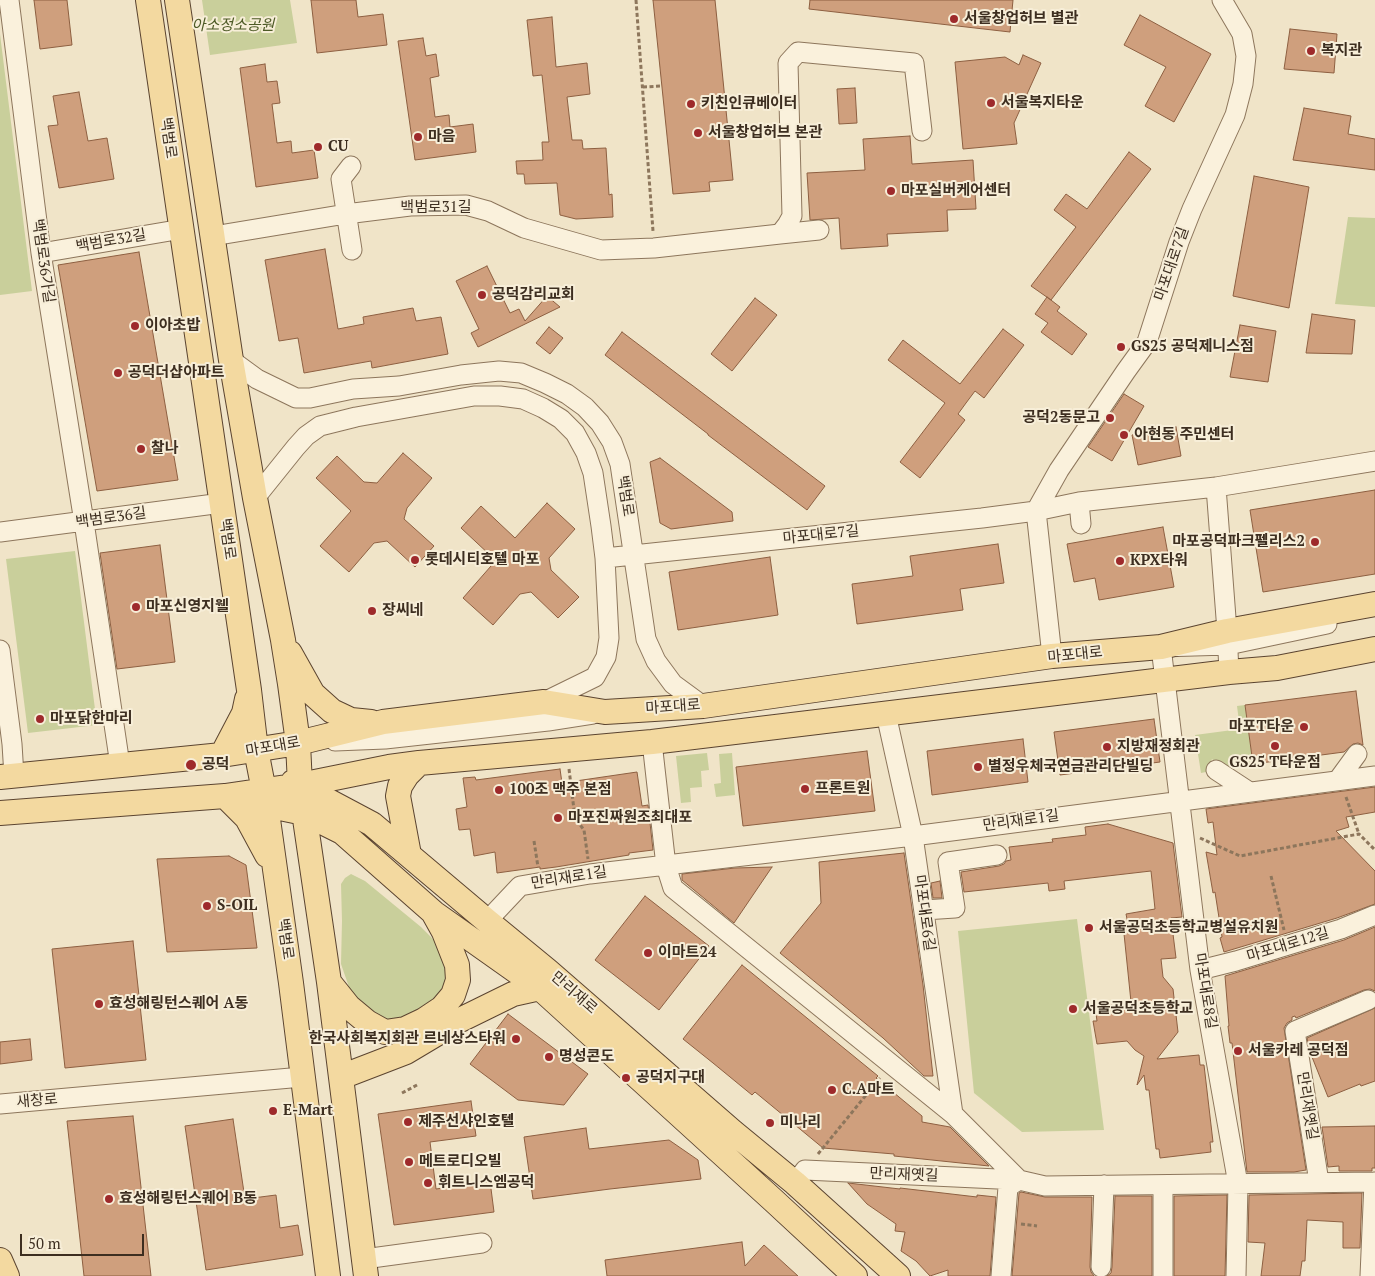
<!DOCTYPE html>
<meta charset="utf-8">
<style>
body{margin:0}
#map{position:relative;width:1375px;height:1276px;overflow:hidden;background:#f0e4c8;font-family:"PT Serif",serif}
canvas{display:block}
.scale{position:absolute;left:20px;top:1234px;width:124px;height:22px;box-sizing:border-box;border:2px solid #3d2e20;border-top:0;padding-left:6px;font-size:15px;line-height:18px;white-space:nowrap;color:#3d2e20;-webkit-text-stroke:4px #f7eed8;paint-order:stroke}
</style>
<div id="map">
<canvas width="1375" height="1276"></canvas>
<div class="scale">50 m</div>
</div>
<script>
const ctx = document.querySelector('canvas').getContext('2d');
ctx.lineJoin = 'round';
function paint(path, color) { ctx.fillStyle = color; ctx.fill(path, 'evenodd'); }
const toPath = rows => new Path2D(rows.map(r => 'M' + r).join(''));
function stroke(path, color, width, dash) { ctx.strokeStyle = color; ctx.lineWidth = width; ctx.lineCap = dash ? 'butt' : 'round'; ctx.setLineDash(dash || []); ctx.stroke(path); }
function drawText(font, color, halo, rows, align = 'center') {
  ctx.font = font + ' "PT Serif","Noto Sans KR",serif'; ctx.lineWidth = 4; ctx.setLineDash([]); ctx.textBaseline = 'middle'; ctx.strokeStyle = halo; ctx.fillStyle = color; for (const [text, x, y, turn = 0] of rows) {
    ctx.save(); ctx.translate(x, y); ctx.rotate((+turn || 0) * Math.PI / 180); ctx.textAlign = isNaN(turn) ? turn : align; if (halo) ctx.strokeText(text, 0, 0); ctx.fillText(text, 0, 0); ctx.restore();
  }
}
const green = toPath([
 [202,0,290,0,297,43,210,55],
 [0,34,32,291,0,295],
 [1348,217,1375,218,1375,307,1335,304],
 [75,551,97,725,28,733,6,559],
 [1245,705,1253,764,1222,769,1212,759,1206,772,1201,773,1195,735,1240,729,1237,706],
 [707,753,709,770,701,771,702,787,690,788,691,802,681,803,676,756],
 [732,753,735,795,716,797,714,784,721,783,719,754],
 [351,874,365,881,421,927,436,942,448,958,451,989,401,1024,383,1020,365,1007,350,990,341,964,342,921,341,884,345,878],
 [1077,919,1104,1130,1022,1132,974,1093,958,931]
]);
const building = toPath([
 [34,0,67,0,72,45,40,49,34,0],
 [311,0,356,0,358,17,383,14,387,45,317,53,311,0],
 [653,0,715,0,733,180,709,182,710,191,673,194,653,0],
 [810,0,1013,0,1010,32,809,9,810,0],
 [1140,15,1211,54,1174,122,1145,106,1166,67,1124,45,1140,15],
 [552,17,556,67,587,63,590,94,567,97,572,140,582,140,583,149,606,148,609,195,612,194,613,217,576,219,560,215,557,183,525,184,524,174,517,174,516,161,543,160,542,142,549,142,542,75,533,76,527,20,552,17],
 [1290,29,1337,34,1334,73,1284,69,1290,29],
 [423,38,426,56,436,54,439,76,430,78,435,117,449,115,450,127,473,124,476,152,415,160,398,41,423,38],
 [1023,55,1041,63,1014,123,1017,144,963,149,955,62,1005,57,1019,65,1023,55],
 [265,64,267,82,277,81,280,103,272,104,277,143,291,141,292,153,314,150,318,178,256,187,240,68,265,64],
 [855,88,857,123,839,124,837,89,855,88],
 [79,92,88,141,107,138,114,179,59,188,48,126,58,125,53,96,79,92],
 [1304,108,1351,116,1348,134,1375,139,1375,170,1293,160,1304,108],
 [910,136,912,164,973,160,976,209,947,210,948,231,887,234,888,246,841,249,839,218,810,220,807,173,865,170,863,139,910,136],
 [1129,152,1151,169,1051,300,1031,286,1076,227,1054,210,1066,194,1087,209,1129,152],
 [1254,176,1309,187,1289,308,1233,296,1254,176],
 [325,249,338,329,364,324,363,317,413,308,416,321,441,317,448,354,372,368,371,361,304,373,298,338,279,341,265,260,325,249],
 [139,252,178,480,97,491,58,265,139,252],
 [487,266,510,313,519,309,525,321,547,296,560,307,478,347,471,333,479,329,456,281,487,266],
 [1047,297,1060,307,1057,311,1087,334,1072,355,1041,332,1048,323,1035,314,1047,297],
 [755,298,777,315,732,371,711,354,755,298],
 [1312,314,1355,320,1352,354,1306,353,1312,314],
 [1240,325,1276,331,1268,382,1230,377,1240,325],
 [549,327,563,338,550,354,536,343,549,327],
 [1003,329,1024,345,984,398,975,391,966,403,958,414,965,420,920,478,900,462,945,403,888,360,903,340,960,384,1003,329],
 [622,332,825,486,807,510,708,435,708,434,605,355,622,332],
 [1124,394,1144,406,1112,461,1088,447,1124,394],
 [1176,427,1181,456,1138,465,1132,435,1176,427],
 [403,453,432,478,407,508,404,519,434,546,415,567,387,541,374,543,349,572,320,546,351,511,316,478,337,456,364,482,377,483,403,453],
 [660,458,732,512,733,521,671,529,660,523,650,462,660,458],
 [1375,490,1375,574,1263,592,1250,510,1375,490],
 [547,503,575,529,549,558,551,570,579,597,558,618,531,592,520,594,493,625,463,598,491,566,491,556,461,528,481,506,515,538,547,503],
 [1163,527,1174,587,1099,600,1095,578,1074,582,1067,544,1163,527],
 [998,544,1004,583,960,589,963,610,857,624,852,584,913,576,910,556,998,544],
 [160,545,175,662,117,669,100,553,160,545],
 [770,557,778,615,678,630,669,572,770,557],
 [1356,691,1363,745,1358,743,1353,744,1344,752,1253,764,1245,705,1356,691],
 [1154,719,1160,762,1060,775,1054,732,1154,719],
 [1023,739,1028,782,932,795,927,751,1023,739],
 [867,751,875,811,743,826,736,767,867,751],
 [560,769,562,783,637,772,642,806,648,805,653,850,629,853,629,855,556,867,540,869,540,867,497,873,495,852,474,856,470,829,459,830,456,809,467,807,463,778,475,777,476,780,560,769],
 [1375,787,1375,812,1346,817,1349,827,1336,831,1375,871,1375,904,1337,918,1224,952,1220,938,1222,937,1215,892,1213,893,1206,852,1217,855,1213,822,1208,823,1206,809,1375,787],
 [1108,824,1173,843,1182,917,1171,918,1176,958,1161,959,1163,977,1173,989,1178,1032,1157,1059,1199,1055,1200,1065,1204,1065,1213,1142,1210,1142,1211,1152,1160,1158,1159,1149,1156,1149,1149,1090,1146,1090,1144,1075,1137,1085,1144,1056,1135,1050,1127,1041,1097,1044,1093,1021,1097,1021,1095,1006,1131,1002,1123,924,1128,924,1126,914,1155,909,1151,871,1064,881,1065,889,1049,891,1048,883,964,892,961,872,999,866,1004,864,1006,861,1011,860,1009,847,1053,842,1052,839,1086,835,1085,827,1108,824],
 [904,853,923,985,933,1076,924,1076,883,1038,780,953,821,903,819,862,904,853],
 [229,856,246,865,257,948,167,952,157,859,229,856],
 [772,867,734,923,682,880,682,874,735,868,772,867],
 [940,881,942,898,933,898,931,883,940,881],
 [645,896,709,946,659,1010,595,960,645,896],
 [1375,927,1375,991,1370,989,1364,990,1296,1018,1295,1016,1292,1017,1292,1020,1287,1023,1284,1028,1306,1170,1294,1172,1247,1172,1232,1043,1230,1043,1228,1026,1229,1026,1225,976,1344,940,1375,927],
 [133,941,146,1060,65,1068,52,949,133,941],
 [742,965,878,1076,876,1078,922,1116,922,1122,950,1127,989,1166,894,1156,894,1154,823,1148,755,1092,752,1095,713,1063,683,1039,742,965],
 [1375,1008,1375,1081,1361,1086,1360,1084,1328,1097,1310,1052,1307,1038,1375,1008],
 [508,1014,588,1074,564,1105,518,1100,470,1064,508,1014],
 [30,1039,32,1060,0,1064,0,1042,30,1039],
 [471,1101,476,1136,430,1142,436,1189,490,1181,494,1212,394,1225,378,1114,471,1101],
 [133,1116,151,1276,84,1276,67,1121,133,1116],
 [233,1119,245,1199,276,1195,280,1228,298,1225,303,1255,206,1270,185,1126,233,1119],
 [1375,1126,1375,1168,1372,1168,1372,1171,1339,1171,1339,1166,1328,1167,1322,1127,1375,1126],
 [586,1128,589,1149,669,1140,698,1160,701,1179,610,1189,533,1199,524,1137,586,1128],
 [848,1183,900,1189,900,1188,977,1197,977,1195,996,1197,990,1276,948,1276,948,1270,930,1276,916,1261,901,1251,905,1232,895,1231,896,1224,867,1204,848,1183],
 [1021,1192,1045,1197,1092,1197,1090,1267,1091,1272,1094,1276,1012,1276,1019,1193,1021,1192],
 [1362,1193,1360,1248,1343,1248,1343,1222,1307,1220,1305,1261,1302,1261,1300,1276,1261,1276,1265,1243,1248,1242,1249,1195,1362,1193],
 [1227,1195,1225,1276,1174,1276,1174,1196,1227,1195],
 [1115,1196,1152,1196,1152,1276,1107,1276,1111,1273,1112,1267,1115,1196],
 [742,1242,745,1266,764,1245,798,1276,607,1276,605,1260,742,1242]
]);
const path = toPath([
 [636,0,653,231],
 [643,87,662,86],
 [569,769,575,818,584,830,588,859],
 [1346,797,1359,834],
 [1200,838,1240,856,1359,834,1375,850],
 [534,841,538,867],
 [1271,876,1284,930],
 [402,1093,419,1084],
 [818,1154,880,1078],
 [1021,1224,1037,1226]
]);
const minor = toPath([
 [9,0,41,253,84,522,120,765],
 [351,166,341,179,352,250],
 [780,234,819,230],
 [213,236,346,214,410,206,466,205,488,211,524,228,601,250,654,248,780,234,787,225,792,216,788,63,798,52,914,63,922,131],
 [41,253,182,229],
 [231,360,257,379,296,398,310,398,353,389,399,386,461,375,499,371,521,373,545,383,567,394,585,407,600,423,612,442,620,464,646,639,656,661,673,684,703,706],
 [1216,487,1227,631,1229,672],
 [255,498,296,447,306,436,320,426,356,417,474,396,500,396,523,399,543,408,561,419,575,433,586,453,593,473,601,526,605,558,609,638,606,657,595,677,544,702],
 [1079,502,1081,524],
 [0,532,222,503],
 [605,558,982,518,1036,511,1079,502,1216,487,1375,461],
 [0,650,12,744,14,776],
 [1052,656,1036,511,1059,470,1126,371,1147,342,1179,242,1192,209,1235,115,1243,84,1246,56,1242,34,1222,0],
 [886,714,913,836,953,1114],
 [335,741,385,739,548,721,593,714],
 [652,742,666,866,673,888,953,1114,1019,1180,1008,1187,1001,1276],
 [1216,770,1248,791],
 [1338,780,1357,754],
 [924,910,955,908,948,862,997,855],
 [487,921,520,886,590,874,913,836,1375,776],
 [1200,970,1236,961,1341,929,1375,915],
 [0,1104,302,1077],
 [1319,1182,1295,1031,1368,1000],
 [795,1183,805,1170,1019,1180,1045,1186,1375,1182],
 [1163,1185,1163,1276],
 [364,1259,482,1243],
 [1101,1267,1104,1185],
 [1236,1276,1238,1184,1200,970,1161,647,1228,645,1327,624],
 [1370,1276,1374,1182]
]);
const major = toPath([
 [148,0,249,690,256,750,264,791,291,983,328,1276],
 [177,0,231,360,255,498,283,640,290,684,298,743,300,785,329,982,366,1276],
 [290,653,313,694,332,711,351,720,371,722],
 [222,755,244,713,247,699],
 [0,777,222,755,298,743,383,722,544,702,605,712,703,706,1052,656,1161,647,1227,631,1375,604],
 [293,782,372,824,487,921,548,971,733,1132,795,1183,898,1276],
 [225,796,247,818,267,855],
 [251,802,304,813,342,832,434,913,540,988,773,1200,855,1276],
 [0,813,225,796,300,785,389,767,419,763,652,742,1229,672,1277,668,1375,649],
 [409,855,398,796,400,786,407,775,419,763],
 [329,982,349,1007,367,1022,385,1032,405,1029,424,1020,442,1008,453,995,458,980,457,965,444,932,434,914],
 [341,1077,406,1052,458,1021,513,994,540,988],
 [0,1260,7,1276]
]);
const markers = [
 [954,19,5,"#9e2a2b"],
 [1311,51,5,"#9e2a2b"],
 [991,103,5,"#9e2a2b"],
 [691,104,5,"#9e2a2b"],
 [698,133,5,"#9e2a2b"],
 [418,137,5,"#9e2a2b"],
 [318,147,5,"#9e2a2b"],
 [891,191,5,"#9e2a2b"],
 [482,295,5,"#9e2a2b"],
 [135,326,5,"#9e2a2b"],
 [1121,347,5,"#9e2a2b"],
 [118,373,5,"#9e2a2b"],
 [1110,418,5,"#9e2a2b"],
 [1124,435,5,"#9e2a2b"],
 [141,449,5,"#9e2a2b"],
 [1315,542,5,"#9e2a2b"],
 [415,560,5,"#9e2a2b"],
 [1120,561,5,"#9e2a2b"],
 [136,607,5,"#9e2a2b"],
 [372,611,5,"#9e2a2b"],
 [40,719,5,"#9e2a2b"],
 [1304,727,5,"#9e2a2b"],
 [1275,746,5,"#9e2a2b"],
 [1107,747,5,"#9e2a2b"],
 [191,765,6,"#9e2a2b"],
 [978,767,5,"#9e2a2b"],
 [805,789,5,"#9e2a2b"],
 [499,790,5,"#9e2a2b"],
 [558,818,5,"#9e2a2b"],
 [207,906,5,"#9e2a2b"],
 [1089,928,5,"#9e2a2b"],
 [648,953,5,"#9e2a2b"],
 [99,1004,5,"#9e2a2b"],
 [1073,1009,5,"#9e2a2b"],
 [516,1039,5,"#9e2a2b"],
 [1238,1051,5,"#9e2a2b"],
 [549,1057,5,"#9e2a2b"],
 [626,1078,5,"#9e2a2b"],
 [832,1090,5,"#9e2a2b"],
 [273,1111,5,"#9e2a2b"],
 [408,1122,5,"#9e2a2b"],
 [770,1123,5,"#9e2a2b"],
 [409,1162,5,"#9e2a2b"],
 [428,1183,5,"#9e2a2b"],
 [109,1199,5,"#9e2a2b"]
];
const poiNames = [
 ["서울창업허브 별관",964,19],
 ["복지관",1321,51],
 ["서울복지타운",1001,103],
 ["키친인큐베이터",701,104],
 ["서울창업허브 본관",708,133],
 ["마음",428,137],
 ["CU",328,147],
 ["마포실버케어센터",901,191],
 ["공덕감리교회",492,295],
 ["이아초밥",145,326],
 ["GS25 공덕제니스점",1131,347],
 ["공덕더샵아파트",128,373],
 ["공덕2동문고",1100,418,"right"],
 ["아현동 주민센터",1134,435],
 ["찰나",151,449],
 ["마포공덕파크펠리스2",1305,542,"right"],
 ["롯데시티호텔 마포",425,560],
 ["KPX타워",1130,561],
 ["마포신영지웰",146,607],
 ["장씨네",382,611],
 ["마포닭한마리",50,719],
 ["마포T타운",1294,727,"right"],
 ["지방재정회관",1117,747],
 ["GS25 T타운점",1275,763,"center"],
 ["공덕",202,765],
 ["별정우체국연금관리단빌딩",988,767],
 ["프론트원",815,789],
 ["100조 맥주 본점",509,790],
 ["마포진짜원조최대포",568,818],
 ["S-OIL",217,906],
 ["서울공덕초등학교병설유치원",1099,928],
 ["이마트24",658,953],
 ["효성해링턴스퀘어 A동",109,1004],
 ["서울공덕초등학교",1083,1009],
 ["한국사회복지회관 르네상스타워",506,1039,"right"],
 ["서울카레 공덕점",1248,1051],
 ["명성콘도",559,1057],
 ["공덕지구대",636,1078],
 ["C.A마트",842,1090],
 ["E-Mart",283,1111],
 ["제주선샤인호텔",418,1122],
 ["미나리",780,1123],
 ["메트로디오빌",419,1162],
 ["휘트니스엠공덕",438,1183],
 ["효성해링턴스퀘어 B동",119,1199]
];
const parkNames = [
 ["아소정소공원",233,26]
];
const streetNames = [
 ["백범로",168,138,82],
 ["백범로31길",436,208],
 ["백범로32길",111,241,-10],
 ["백범로36가길",43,261,82],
 ["마포대로7길",1172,264,-71],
 ["백범로",625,496,81],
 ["백범로36길",111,518,-8],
 ["마포대로7길",821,535,-6],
 ["백범로",227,539,82],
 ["마포대로",1075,655,-6],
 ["마포대로",673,707,-4],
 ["마포대로",273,747,-10],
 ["만리재로1길",1021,821,-8],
 ["만리재로1길",569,878,-9],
 ["마포대로6길",924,913,82],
 ["백범로",285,939,82],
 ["마포대로12길",1288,945,-17],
 ["마포대로8길",1205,991,81],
 ["만리재로",574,993,41],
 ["새창로",37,1101,-5],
 ["만리재옛길",1307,1106,81],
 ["만리재옛길",904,1175,2]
];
paint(green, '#c9cf9b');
paint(building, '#cf9f7d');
stroke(building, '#8d5f41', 1);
stroke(minor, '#8d765c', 21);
stroke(major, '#5b4430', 26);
stroke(path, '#8d765c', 3, [4, 2.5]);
stroke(minor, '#faf1dc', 19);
stroke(major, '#f3d9a0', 24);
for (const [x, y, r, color] of markers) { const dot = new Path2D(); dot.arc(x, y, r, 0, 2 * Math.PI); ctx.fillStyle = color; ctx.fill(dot); stroke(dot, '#f7eed8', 2); }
drawText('bold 15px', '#3d2e20', '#f7eed8', poiNames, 'left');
drawText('italic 15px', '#4d5a26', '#f7eed8', parkNames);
drawText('15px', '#3d2e20', '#f7eed8', streetNames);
</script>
